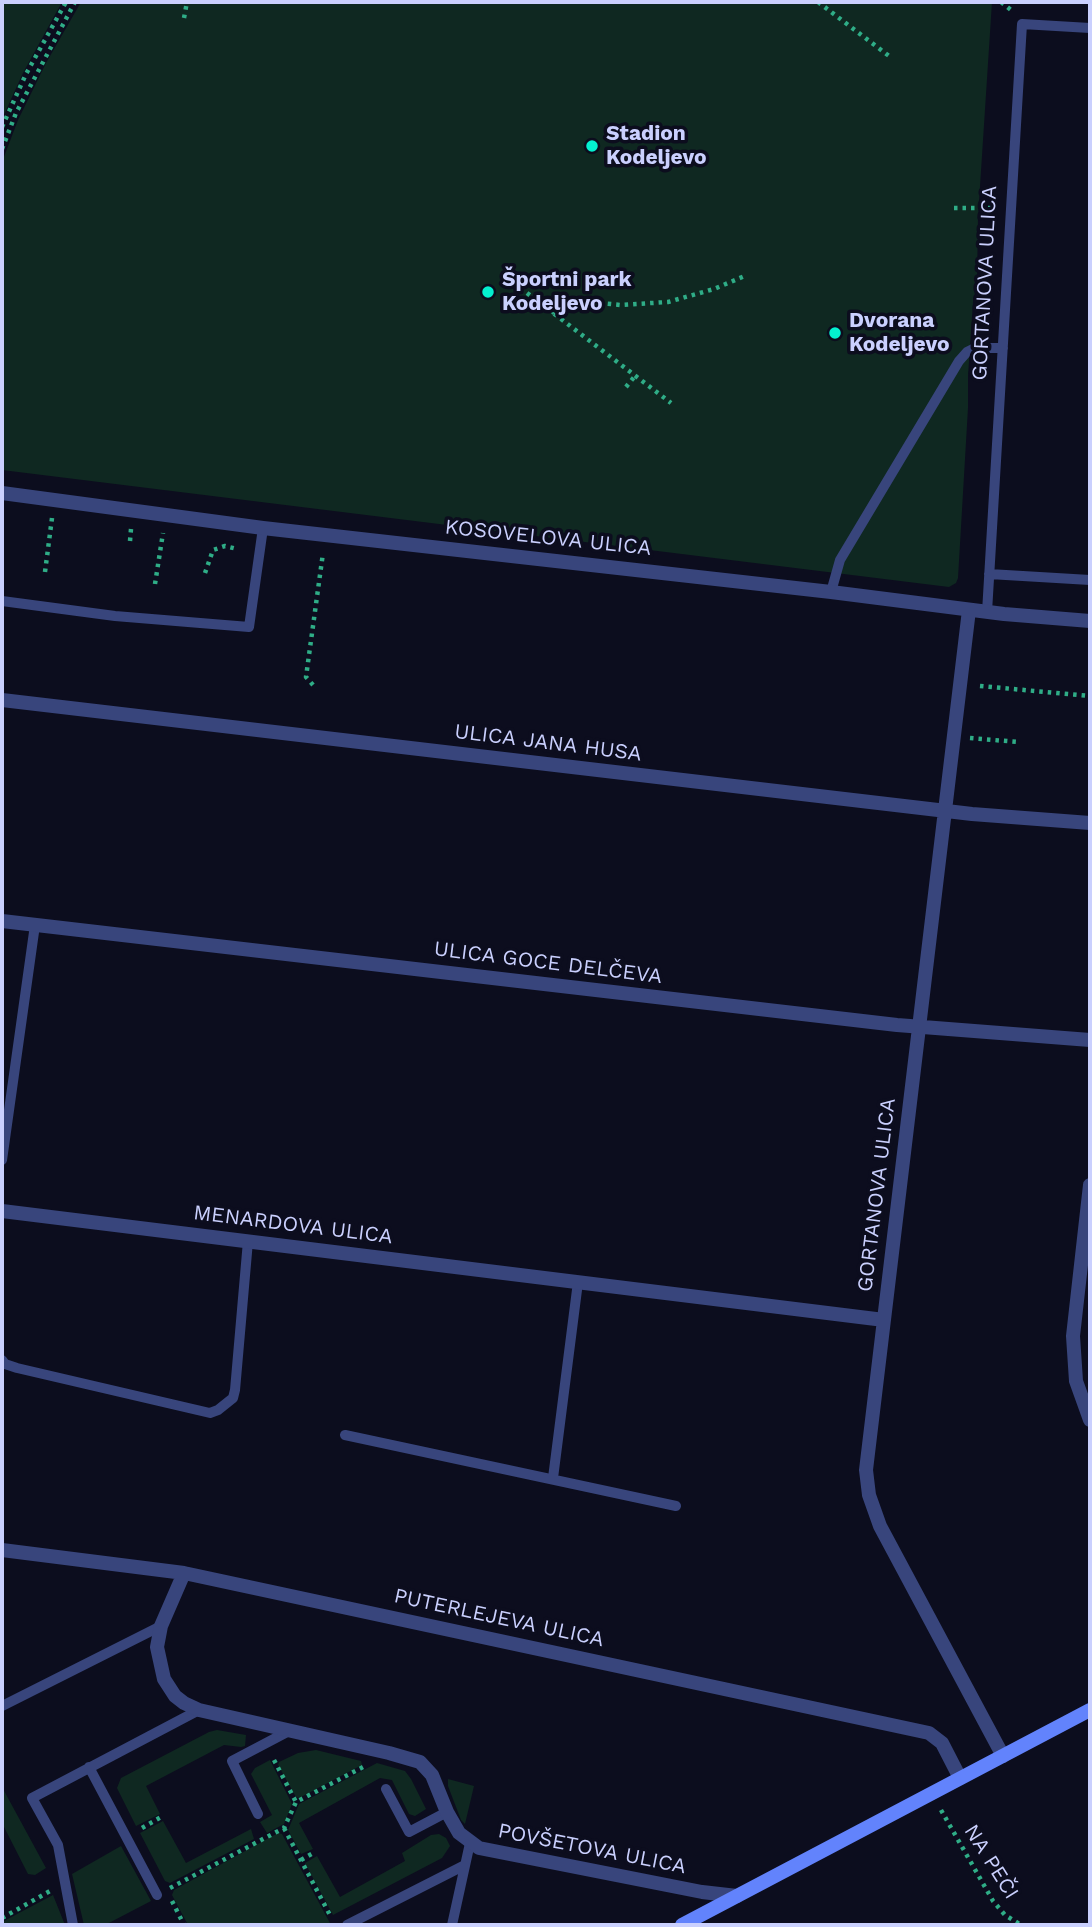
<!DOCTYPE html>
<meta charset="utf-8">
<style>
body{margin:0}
#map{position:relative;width:1092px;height:1927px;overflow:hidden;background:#0c0d1e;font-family:"Work Sans",sans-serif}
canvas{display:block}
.frame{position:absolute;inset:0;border:4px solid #cad0fe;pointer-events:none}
</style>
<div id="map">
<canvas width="1092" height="1927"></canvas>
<div class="frame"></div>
</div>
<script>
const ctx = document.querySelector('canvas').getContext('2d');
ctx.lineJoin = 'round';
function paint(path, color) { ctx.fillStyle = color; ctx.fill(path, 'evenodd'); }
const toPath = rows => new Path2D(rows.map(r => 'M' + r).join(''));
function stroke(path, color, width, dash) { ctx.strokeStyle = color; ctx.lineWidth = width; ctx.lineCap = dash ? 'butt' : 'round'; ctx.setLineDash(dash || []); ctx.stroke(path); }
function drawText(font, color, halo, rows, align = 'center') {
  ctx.font = font + ' "Work Sans",sans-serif'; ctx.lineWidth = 7; ctx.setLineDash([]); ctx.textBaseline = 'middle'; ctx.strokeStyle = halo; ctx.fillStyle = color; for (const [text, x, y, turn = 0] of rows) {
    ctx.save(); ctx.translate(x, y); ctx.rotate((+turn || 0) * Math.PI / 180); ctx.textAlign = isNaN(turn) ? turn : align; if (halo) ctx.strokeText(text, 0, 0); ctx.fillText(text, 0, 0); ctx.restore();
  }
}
const green = toPath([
 [2,2,62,2,23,73,2,119],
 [81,2,992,2,978,217,977,283,973,302,968,376,968,408,958,578,956,583,949,587,2,470,2,162,18,120,46,63],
 [217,1730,246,1735,245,1746,241,1747,224,1745,146,1786,160,1814,136,1826,117,1788,121,1778,209,1732],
 [316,1750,361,1761,362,1765,299,1798,296,1797,278,1765,279,1762,298,1753],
 [270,1760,292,1804,284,1824,267,1833,260,1822,272,1815,251,1774,255,1768],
 [377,1763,405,1771,411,1779,426,1809,415,1816,409,1814,392,1780,380,1778,299,1823,313,1849,301,1854,288,1830,299,1804],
 [448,1779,474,1786,465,1824,461,1820,448,1786],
 [2,1787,46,1868,35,1875,28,1874,2,1823],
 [163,1821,186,1863,251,1829,254,1839,170,1883,165,1881,140,1833],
 [278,1833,282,1834,331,1925,188,1925,172,1895,174,1890],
 [439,1834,446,1838,450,1846,442,1858,333,1915,305,1863,317,1856,340,1897,405,1861,402,1853,431,1835],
 [121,1846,151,1901,105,1925,84,1925,72,1874],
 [53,1895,65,1925,2,1925,2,1922]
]);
const path = toPath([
 [818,2,889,56],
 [1001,2,1011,10],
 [184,18,187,2],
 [2,127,26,74,66,2],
 [2,149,16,113,75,2],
 [954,208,996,208],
 [527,293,671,403],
 [551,313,558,308,581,301,620,305,668,302,714,289,747,275],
 [626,387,635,376],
 [130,541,131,529],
 [45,572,52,518],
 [205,573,213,550,225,546,237,549],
 [155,584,163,533],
 [313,685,306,677,323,553],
 [980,686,1090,696],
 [970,738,1018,742],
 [274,1760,296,1802],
 [941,1810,993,1901,1005,1915,1021,1925],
 [142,1828,161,1817],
 [284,1828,331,1917],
 [301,1860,315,1852],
 [170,1888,284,1828,296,1802,363,1767],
 [172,1901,184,1925],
 [2,1918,50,1891]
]);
const lane = toPath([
 [989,574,1090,580],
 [831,592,840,560,959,361,967,352,975,348,1003,348],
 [2,601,115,616,249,627,263,528],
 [987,612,1022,24,1090,28],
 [2,1160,35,925],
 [2,1360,5,1364,17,1368,210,1413,218,1410,233,1398,235,1390,248,1241],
 [345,1435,676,1506],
 [553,1478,578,1282],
 [2,1706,161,1626],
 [89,1767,157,1895],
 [386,1789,409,1832,447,1812],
 [258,1814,232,1761,289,1731],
 [73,1925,58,1845,32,1798,199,1710],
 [347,1925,465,1865],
 [452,1925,470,1843]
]);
const street = toPath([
 [2,493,263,528,831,592,1004,614,1090,621],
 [969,610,866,1470,869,1495,880,1526,1003,1756],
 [2,700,972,814,1090,823],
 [2,921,897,1025,1090,1040],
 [1090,1185,1073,1336,1076,1381,1090,1420],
 [2,1211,884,1320],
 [2,1550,184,1573,929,1733,942,1743,960,1778],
 [184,1573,161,1626,157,1647,164,1679,175,1696,184,1703,199,1710,389,1753,420,1762,432,1775,447,1812,459,1833,479,1848,702,1892,737,1896]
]);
const secondary = toPath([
 [682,1925,1090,1710]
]);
const markers = [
 [592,146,7,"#04f0d0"],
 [488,292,7,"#04f0d0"],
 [835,333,7,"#04f0d0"]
];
const poiNames = [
 ["Stadion",606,134],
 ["Kodeljevo",606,158],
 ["Športni park",502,280],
 ["Kodeljevo",502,304],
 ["Dvorana",849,321],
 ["Kodeljevo",849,345]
];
const streetNames = [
 ["GORTANOVA ULICA",985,283,-87],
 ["KOSOVELOVA ULICA",548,538,6],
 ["ULICA JANA HUSA",548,743,7],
 ["ULICA GOCE DELČEVA",548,963,7],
 ["GORTANOVA ULICA",877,1195,-83],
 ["MENARDOVA ULICA",293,1225,7],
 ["PUTERLEJEVA ULICA",499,1618,12],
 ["POVŠETOVA ULICA",592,1849,11],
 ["NA PEČI",991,1862,58]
];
paint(green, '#0f2821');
stroke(path, '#2fad87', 4.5, [3.5, 5]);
stroke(lane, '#38457c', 10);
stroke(street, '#38457c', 14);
stroke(secondary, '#6283fc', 14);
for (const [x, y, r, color] of markers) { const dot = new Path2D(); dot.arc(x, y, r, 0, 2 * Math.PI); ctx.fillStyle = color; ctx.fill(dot); stroke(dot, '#0c0d1e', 2.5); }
drawText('bold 21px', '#cad0fe', '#0c0d1e', poiNames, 'left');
drawText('21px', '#cad0fe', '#0c0d1e', streetNames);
</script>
